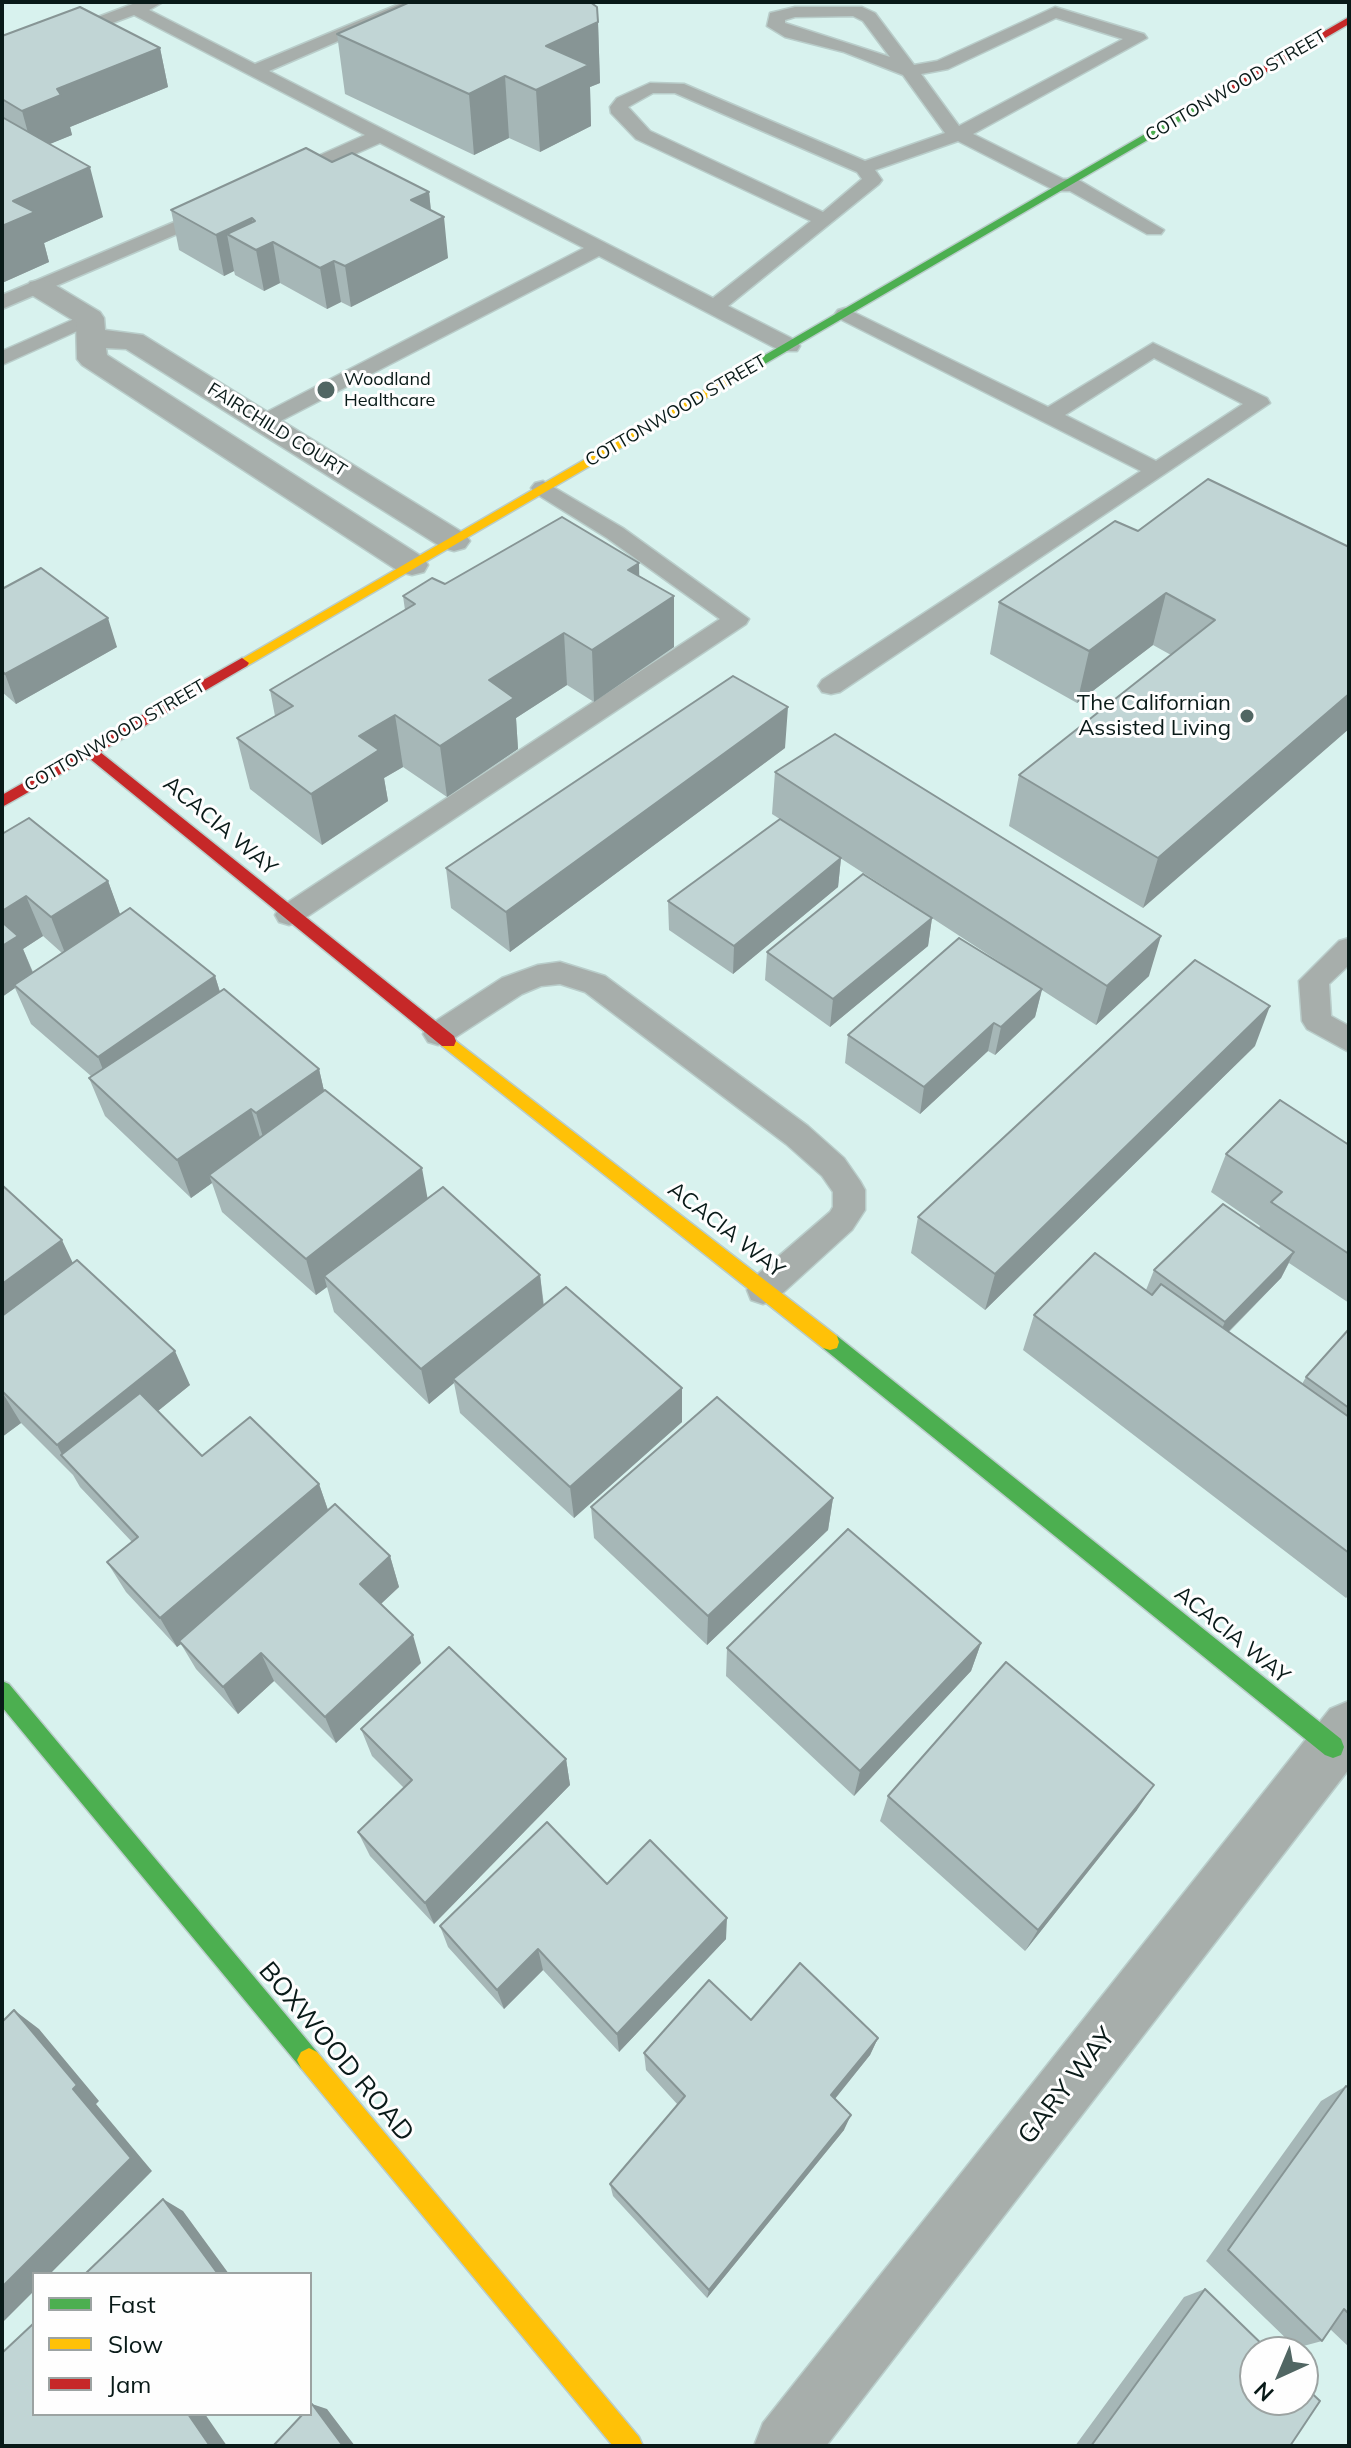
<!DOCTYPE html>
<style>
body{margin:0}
#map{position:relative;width:1351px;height:2448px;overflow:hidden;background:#d8f2ee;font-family:Mulish,sans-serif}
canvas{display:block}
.frame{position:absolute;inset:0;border:4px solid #091a18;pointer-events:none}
.legend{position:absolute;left:32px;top:2272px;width:280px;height:144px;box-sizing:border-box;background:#fefefe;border:2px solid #9ca3a2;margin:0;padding:10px 14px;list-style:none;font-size:24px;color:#091a18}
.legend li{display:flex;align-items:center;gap:16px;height:40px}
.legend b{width:40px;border:2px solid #9ca3a2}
.north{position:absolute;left:1239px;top:2336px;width:80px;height:80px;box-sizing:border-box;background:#fefefe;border:2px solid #9ca3a2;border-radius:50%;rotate:224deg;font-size:22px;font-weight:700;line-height:32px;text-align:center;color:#091a18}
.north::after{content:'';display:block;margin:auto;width:28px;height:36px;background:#516663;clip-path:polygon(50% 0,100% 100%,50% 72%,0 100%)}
</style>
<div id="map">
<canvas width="1351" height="2448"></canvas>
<div class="frame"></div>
<ul class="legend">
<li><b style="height:10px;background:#4caf50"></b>Fast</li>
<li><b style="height:10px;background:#ffc107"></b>Slow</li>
<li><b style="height:10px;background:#c62828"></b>Jam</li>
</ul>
<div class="north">N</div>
</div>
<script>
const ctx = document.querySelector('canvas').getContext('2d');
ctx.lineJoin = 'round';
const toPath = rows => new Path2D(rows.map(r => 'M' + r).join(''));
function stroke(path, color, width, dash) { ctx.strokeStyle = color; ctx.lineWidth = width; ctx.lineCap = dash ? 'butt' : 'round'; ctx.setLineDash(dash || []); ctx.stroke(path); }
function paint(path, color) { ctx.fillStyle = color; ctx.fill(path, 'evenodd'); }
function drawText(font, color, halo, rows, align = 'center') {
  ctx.font = font + ' Mulish,sans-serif'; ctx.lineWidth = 6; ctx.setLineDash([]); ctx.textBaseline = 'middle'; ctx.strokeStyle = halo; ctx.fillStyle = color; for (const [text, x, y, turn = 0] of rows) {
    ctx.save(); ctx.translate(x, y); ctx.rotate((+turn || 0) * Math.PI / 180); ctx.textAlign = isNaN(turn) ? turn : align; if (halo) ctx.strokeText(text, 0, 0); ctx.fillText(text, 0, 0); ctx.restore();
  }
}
const lane = toPath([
 [138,2,163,2,149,10,255,64,404,2,428,2,269,71,713,298,811,221,636,139,611,113,610,107,617,98,650,83,684,84,865,161,945,133,903,75,844,52,785,37,767,26,770,13,795,7,862,7,875,13,914,65,937,61,1055,7,1144,34,1147,38,973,134,1063,179,1077,179,1164,230,1161,234,1147,234,1070,191,1056,191,958,141,875,170,882,180,879,184,728,306,797,341,800,346,797,351,781,351,599,256,265,429,257,427,254,422,257,417,584,248,380,143,294,181,280,181,277,177,280,173,365,135,134,15,2,64,2,53,138,2],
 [853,16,863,21,890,57,785,23,785,20,795,17,853,16],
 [1056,18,1123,39,959,126,921,74,948,69,1056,18],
 [653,93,675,93,857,172,862,179,823,212,650,131,628,107,653,93],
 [212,206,222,212,219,216,2,309,2,295,212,206],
 [845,308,1048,407,1153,343,1267,398,1270,403,840,692,831,694,822,692,818,686,822,680,1141,471,838,318,835,314,838,310,845,308],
 [1154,358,1243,404,1156,461,1065,415,1154,358],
 [90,312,100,318,97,322,2,365,2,351,90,312],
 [543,481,623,528,749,619,746,624,299,922,289,925,279,922,275,915,279,908,720,619,607,538,535,493,531,488,535,483,543,481],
 [1349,938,1349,965,1329,984,1331,1016,1349,1026,1349,1052,1307,1029,1302,1021,1299,981,1339,941,1349,938],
 [560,962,605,976,808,1126,844,1158,860,1181,865,1190,865,1210,852,1230,775,1300,763,1304,751,1300,747,1290,751,1280,830,1212,833,1207,833,1192,822,1176,786,1144,585,992,560,984,541,986,522,994,448,1042,438,1045,428,1042,423,1034,428,1026,502,978,538,965,560,962]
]);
const street = toPath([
 [40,280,50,282,100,312,104,318,105,330,143,335,465,534,470,541,465,548,454,551,443,548,126,349,106,348,107,355,424,558,428,565,424,572,412,575,400,572,82,365,77,359,76,322,30,294,26,288,30,282,40,280],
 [1349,1701,1349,1769,826,2446,754,2446,763,2423,1330,1709,1349,1701]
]);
const fast = toPath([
 [1207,98,1216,100,739,379,729,376,1207,98],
 [830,1334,837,1336,1341,1739,1344,1747,1341,1755,1333,1758,1325,1755,823,1348,821,1342,823,1336,830,1334],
 [2,1681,9,1684,317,2052,321,2060,317,2068,309,2072,301,2068,2,1707,2,1681]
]);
const slow = toPath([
 [735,372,741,376,739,379,247,666,242,668,235,663,735,372],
 [448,1035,837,1336,839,1342,837,1348,830,1350,823,1348,442,1046,440,1041,442,1036,448,1035],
 [309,2048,317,2052,639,2437,643,2446,613,2446,301,2068,297,2060,301,2052,309,2048]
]);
const jam = toPath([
 [1349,17,1349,24,1215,102,1206,100,1349,17],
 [242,658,249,663,247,666,100,752,454,1036,456,1041,454,1046,442,1046,89,758,2,807,2,795,242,658]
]);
const wall = toPath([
 [598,22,600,83,590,87,591,126,540,152,509,138,474,155,345,94,337,34],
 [2,36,160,48,168,87,70,127,72,135,49,144,103,217,44,243,49,262,2,283],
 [332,162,429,192,431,210,448,258,351,307,341,302,327,309,280,283,264,291,235,275,234,271,224,276,179,250,171,210],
 [1138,531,1349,547,1143,908,1009,826,1019,775,1171,655,1153,645,1077,703,990,654,999,602],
 [640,576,674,596,674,647,594,702,567,685,516,718,518,749,447,797,403,767,384,778,388,801,322,845,250,789,237,738,275,716,270,690,405,610,403,596,445,584],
 [2,589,117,647,16,704,2,692],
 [785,748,510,952,451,908,446,868],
 [775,772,1149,976,1096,1025,1042,990,1035,1017,995,1055,988,1051,920,1114,845,1063,848,1035,1038,987,932,918,928,946,830,1027,765,980,767,952,916,907,772,814],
 [2,834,108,881,120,915,215,976,220,992,319,1069,324,1091,428,1199,540,1275,544,1305,682,1422,574,1518,460,1413,454,1383,429,1404,334,1312,327,1287,316,1295,222,1212,212,1183,191,1198,105,1116,89,1078,91,1076,31,1024,15,988,2,997],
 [43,936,62,953,33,972,23,949],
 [841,858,838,887,733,974,669,930,668,901],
 [1255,1046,985,1310,911,1253,918,1217],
 [1349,1145,1349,1303,1289,1263,1281,1278,1229,1332,1302,1384,1306,1377,1349,1329,1349,1595,1346,1598,1023,1350,1034,1315,1146,1290,1154,1270,1259,1228,1260,1226,1211,1192,1226,1154],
 [2,1185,73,1263,190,1385,158,1411,202,1456,319,1484,328,1510,390,1556,399,1587,381,1604,421,1663,336,1743,274,1681,238,1714,196,1669,181,1644,177,1647,126,1592,107,1562,132,1542,80,1487,73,1475,21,1423,2,1437],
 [833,1498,828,1530,707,1645,594,1538,591,1507],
 [981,1643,971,1671,854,1796,726,1676,727,1648],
 [361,1729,566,1759,570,1785,434,1924,370,1856,358,1832,404,1788,372,1756],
 [888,1796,1137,1810,1025,1951,880,1821],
 [607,1884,726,1939,619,2052,543,1970,504,2009,448,1947,440,1926],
 [751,2020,878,2038,870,2055,835,2099,844,2130,707,2298,613,2196,610,2184,678,2105,646,2070,644,2053],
 [1346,2086,1349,2088,1349,2347,1330,2329,1322,2341,1296,2348,1206,2261,1321,2101],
 [1205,2289,1290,2446,1075,2446,1184,2297]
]);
const shadedWall = toPath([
 [598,22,600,83,590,87,591,126,540,152,536,90,546,46],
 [160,48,168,87,70,127,72,135,33,151,22,111,57,89],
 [505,76,509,138,474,155,469,94],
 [90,167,103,217,44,243,49,262,2,283,2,226,13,201],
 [429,192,432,223,444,217,448,258,351,307,345,266,411,200],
 [252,218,257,249,273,242,280,283,264,291,256,250,227,234,234,271,224,276,216,235],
 [334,261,341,302,327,309,320,268],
 [639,563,640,615,628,570],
 [1166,593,1153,645,1077,703,1089,651],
 [674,596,674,647,594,702,592,650],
 [108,618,117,647,16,704,5,674],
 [564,633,567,685,516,718,518,749,447,797,440,746,489,680],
 [1349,694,1349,729,1143,908,1158,858],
 [788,707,785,748,510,952,506,912],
 [395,715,403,767,384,778,388,801,322,845,311,794,359,736],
 [841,858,838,887,733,974,734,946],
 [108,881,123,922,67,958,51,917],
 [26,896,43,936,23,949,34,976,14,985,15,988,2,997,2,911],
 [932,918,928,946,830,1027,833,999],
 [1161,936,1149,976,1096,1025,1107,986],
 [215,976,227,1015,113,1095,98,1057],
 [1042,989,1035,1017,995,1055,1001,1027],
 [1270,1006,1255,1046,985,1310,995,1274],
 [994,1023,988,1051,920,1114,924,1087],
 [319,1069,328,1108,267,1151,256,1113],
 [251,1109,263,1147,209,1175,212,1183,191,1198,177,1160],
 [422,1168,429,1206,324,1276,327,1287,316,1295,306,1259],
 [62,1240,79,1276,2,1334,2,1284],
 [1294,1252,1281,1278,1213,1347,1225,1322],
 [540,1275,544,1311,453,1379,454,1383,429,1404,421,1369],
 [175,1351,190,1385,80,1474,64,1458,57,1445],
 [682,1388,682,1422,574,1518,570,1487],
 [2,1392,21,1423,2,1437],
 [319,1484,330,1516,179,1641,181,1644,177,1647,160,1618],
 [833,1498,828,1530,707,1645,708,1616],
 [390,1556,399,1587,370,1614,360,1584],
 [413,1635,421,1663,336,1743,325,1717],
 [981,1643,971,1671,854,1796,860,1771],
 [261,1653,274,1681,238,1714,223,1687],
 [566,1759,570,1785,434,1924,425,1903],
 [1154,1785,1137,1810,1025,1951,1038,1930],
 [727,1918,726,1939,619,2052,617,2034],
 [538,1949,543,1970,504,2009,497,1990],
 [14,2010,39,2029,99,2101,96,2104,152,2171,50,2274,34,2274,34,2291,2,2323,2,2287,73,2089],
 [878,2038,870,2055,825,2111,831,2095],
 [851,2115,844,2130,707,2298,709,2290],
 [163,2199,183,2211,229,2274,218,2274],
 [312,2404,327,2409,355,2446,343,2446],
 [188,2414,205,2414,227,2446,210,2446]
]);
const building = toPath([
 [410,2,590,2,597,7,598,22,546,46,589,65,536,90,505,76,469,94,337,34,410,2],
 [80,7,160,48,57,89,61,95,22,111,2,99,2,36,80,7],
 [2,117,90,167,13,201,35,212,2,226,2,117],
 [306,148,332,162,352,153,429,192,411,200,444,217,345,266,334,261,320,268,273,242,256,250,227,234,255,221,252,218,216,235,171,210,306,148],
 [1208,479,1349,547,1349,694,1158,858,1019,775,1215,620,1166,593,1089,651,999,602,1115,521,1138,531,1208,479],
 [562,517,639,563,628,570,674,596,592,650,564,633,489,680,514,698,440,746,395,715,359,736,379,750,311,794,237,738,293,706,270,690,415,604,403,596,432,578,445,584,562,517],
 [41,568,108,618,5,674,2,671,2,589,41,568],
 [733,676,788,707,506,912,446,868,733,676],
 [835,734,1161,936,1107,986,775,772,835,734],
 [29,818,108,881,51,917,26,896,2,911,2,834,29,818],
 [780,819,841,858,734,946,668,901,780,819],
 [863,874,932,918,833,999,767,952,863,874],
 [130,908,215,976,98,1057,14,985,130,908],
 [2,922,18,936,2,946,2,922],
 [959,938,1042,989,1001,1027,994,1023,924,1087,848,1035,959,938],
 [1195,960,1270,1006,995,1274,918,1217,1195,960],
 [224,989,319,1069,256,1113,251,1109,177,1160,89,1078,224,989],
 [325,1090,422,1168,306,1259,209,1175,325,1090],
 [1280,1100,1349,1145,1349,1254,1271,1202,1282,1192,1226,1154,1280,1100],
 [2,1185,62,1240,2,1284,2,1185],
 [443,1187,540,1275,421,1369,324,1276,443,1187],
 [1223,1204,1294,1252,1225,1322,1154,1270,1223,1204],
 [1095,1253,1152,1295,1161,1284,1349,1417,1349,1553,1034,1315,1095,1253],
 [77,1260,175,1351,57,1445,2,1391,2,1316,77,1260],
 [566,1287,682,1388,570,1487,453,1379,566,1287],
 [1349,1329,1349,1408,1306,1377,1349,1329],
 [140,1393,202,1456,250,1417,319,1484,160,1618,107,1562,138,1537,61,1455,140,1393],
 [717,1397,833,1498,708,1616,591,1507,717,1397],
 [335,1504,390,1556,360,1584,413,1635,325,1717,261,1653,223,1687,179,1641,335,1504],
 [848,1529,981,1643,860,1771,727,1648,848,1529],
 [449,1647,566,1759,425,1903,358,1832,412,1780,361,1729,449,1647],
 [1006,1662,1154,1785,1038,1930,888,1796,1006,1662],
 [547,1822,607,1884,650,1840,727,1918,617,2034,538,1949,497,1990,440,1926,547,1822],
 [800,1963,878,2038,831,2095,851,2115,709,2290,610,2184,685,2096,644,2053,709,1980,751,2020,800,1963],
 [14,2010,77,2085,73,2089,131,2158,2,2287,2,2022,14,2010],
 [1346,2086,1349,2088,1349,2314,1344,2309,1322,2341,1228,2250,1346,2086],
 [163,2199,218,2274,85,2274,163,2199],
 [1205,2289,1270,2352,1255,2352,1255,2400,1303,2400,1303,2385,1320,2401,1290,2446,1091,2446,1205,2289],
 [34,2323,34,2414,188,2414,210,2446,2,2446,2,2353,34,2323],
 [312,2404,343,2446,273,2446,303,2414,310,2414,310,2407,312,2404]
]);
const markers = [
 [326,390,10,"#516663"],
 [1247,716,8,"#516663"]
];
const farStreetnames = [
 ["COTTONWOOD STREET",1236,86,-30],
 ["COTTONWOOD STREET",676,411,-30],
 ["FAIRCHILD COURT",277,430,32],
 ["COTTONWOOD STREET",115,736,-30]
];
const farPoinames = [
 ["Woodland",344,380],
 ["Healthcare",344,401]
];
const poiNames = [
 ["The Californian",1231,703],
 ["Assisted Living",1231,728]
];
const streetNames = [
 ["ACACIA WAY",220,826,40],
 ["ACACIA WAY",726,1230,38],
 ["ACACIA WAY",1232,1635,39]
];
const nearStreetnames = [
 ["BOXWOOD ROAD",336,2052,50],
 ["GARY WAY",1067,2086,-52]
];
stroke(lane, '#b9cdca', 3);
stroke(street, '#b9cdca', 3);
stroke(fast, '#b9cdca', 3);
stroke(slow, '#b9cdca', 3);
stroke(jam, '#b9cdca', 3);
paint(lane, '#a7aeab');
paint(street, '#a7aeab');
paint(fast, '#4caf50');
paint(slow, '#ffc107');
paint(jam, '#c62828');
paint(wall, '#a6b7b7');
paint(shadedWall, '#879595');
paint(building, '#c1d5d5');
stroke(building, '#879595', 2);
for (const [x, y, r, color] of markers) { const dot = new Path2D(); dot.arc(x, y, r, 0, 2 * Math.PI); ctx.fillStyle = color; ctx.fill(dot); stroke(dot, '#fefefe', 3); }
drawText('18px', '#091a18', '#fefefe', farStreetnames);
drawText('18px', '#091a18', '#fefefe', farPoinames, 'left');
drawText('22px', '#091a18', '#fefefe', poiNames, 'right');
drawText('22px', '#091a18', '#fefefe', streetNames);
drawText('26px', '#091a18', '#fefefe', nearStreetnames);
</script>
